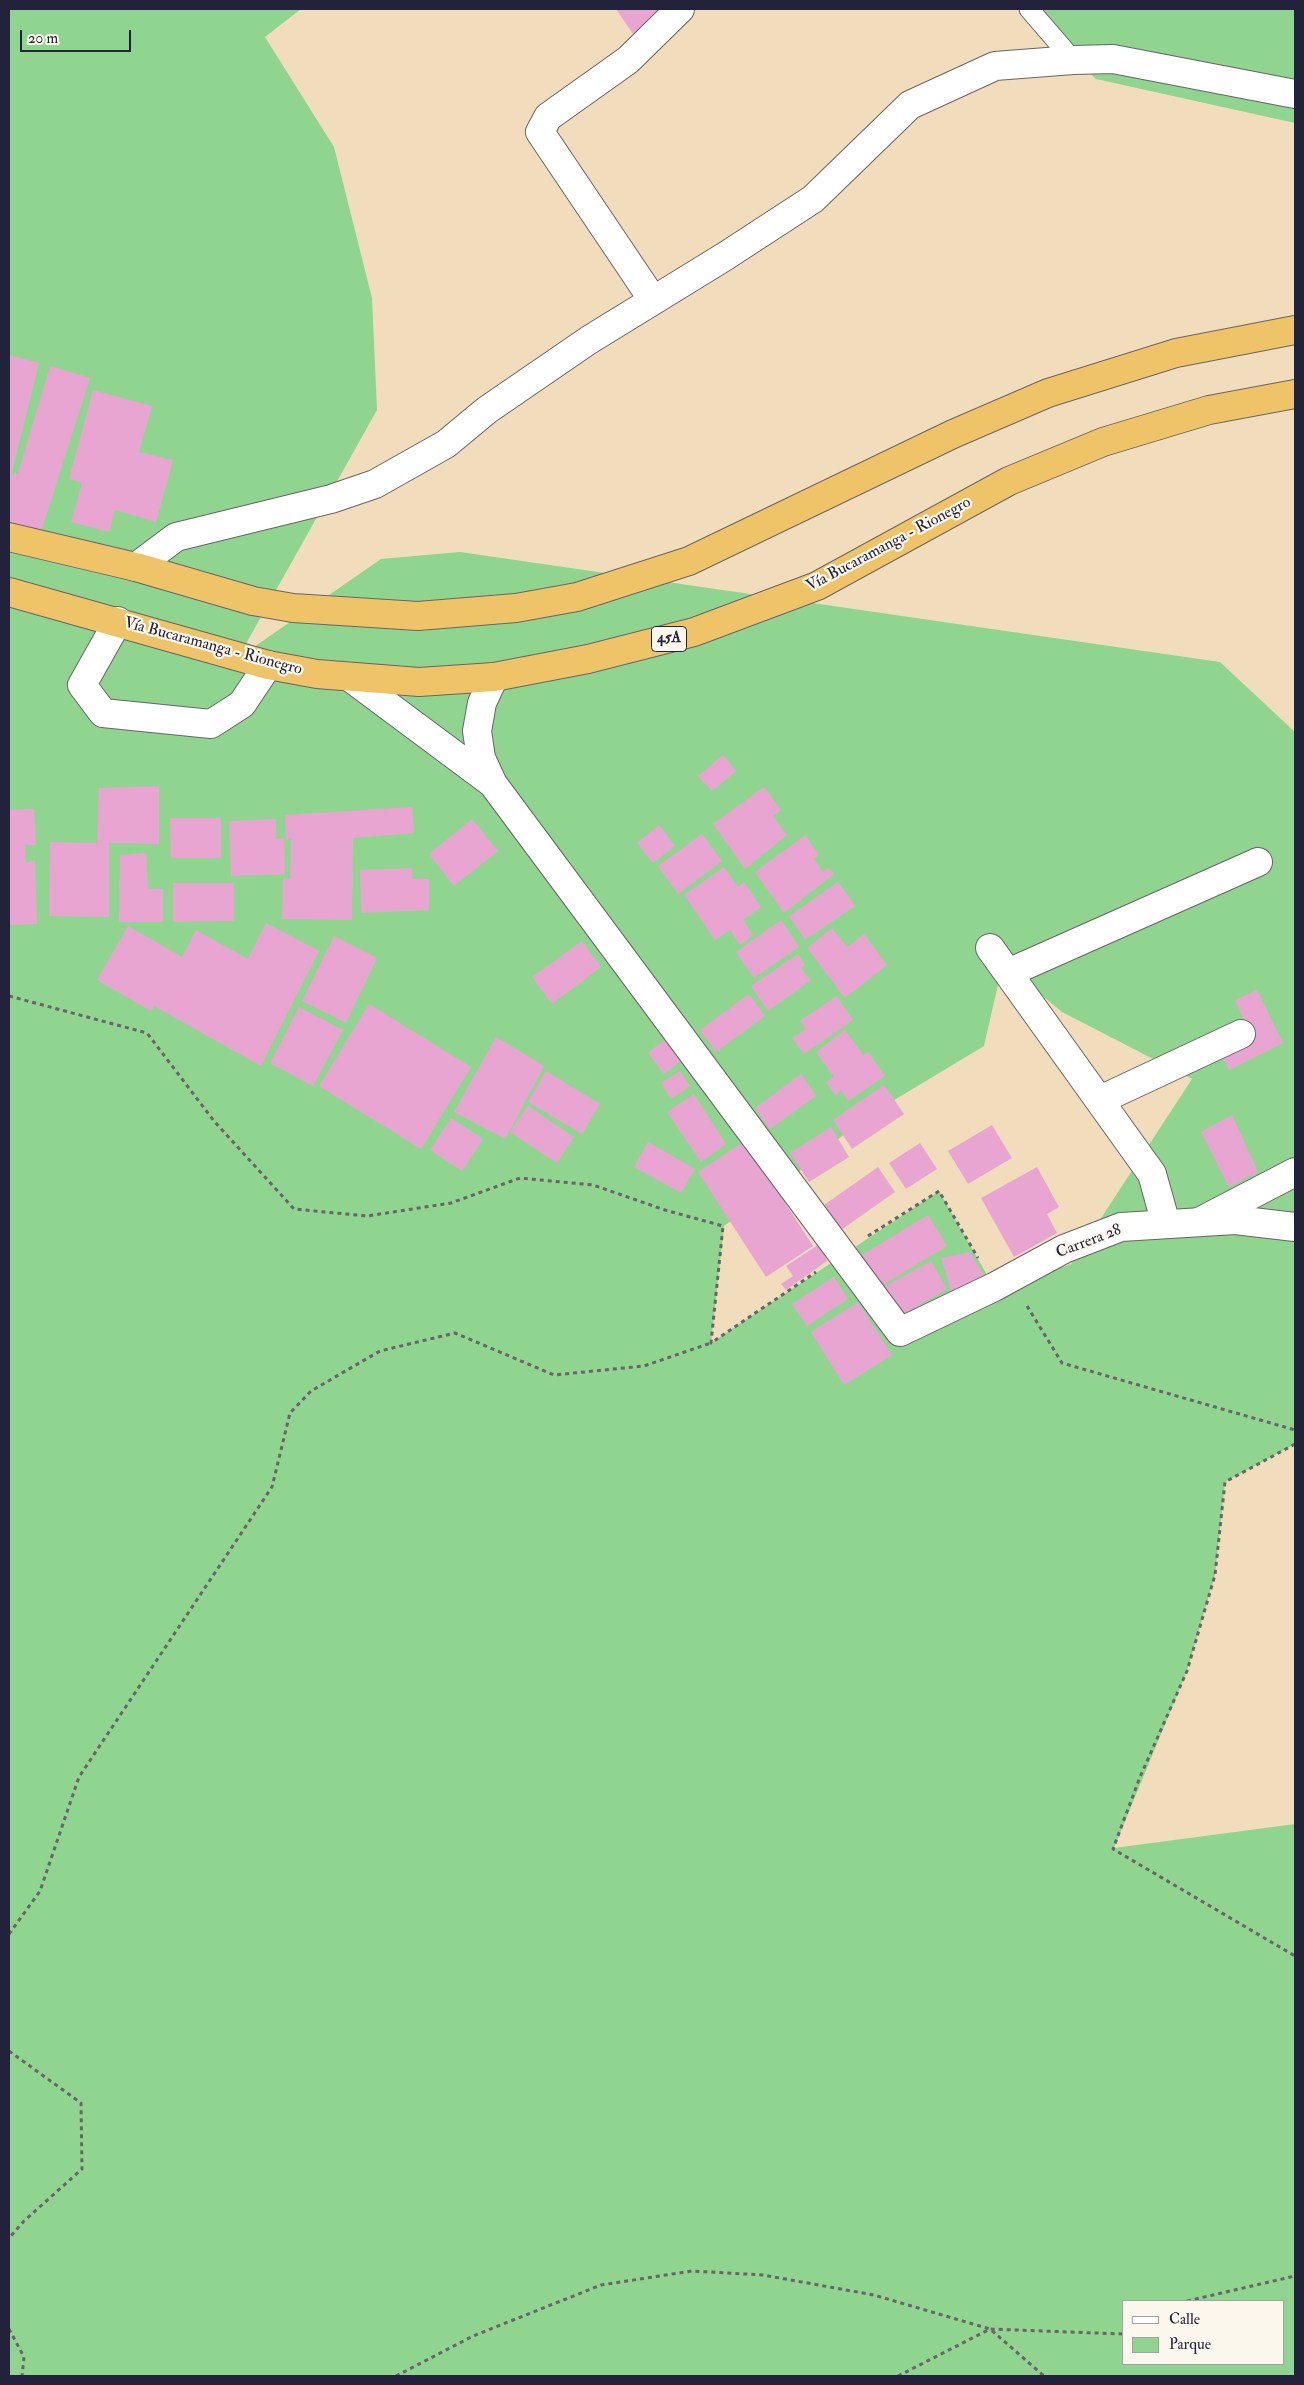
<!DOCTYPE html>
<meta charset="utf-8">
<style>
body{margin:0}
#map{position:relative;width:1304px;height:2385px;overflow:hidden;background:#f1ddbc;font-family:"IM FELL Double Pica",serif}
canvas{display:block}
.frame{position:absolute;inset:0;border:10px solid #22223b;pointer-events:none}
.legend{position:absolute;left:1122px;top:2300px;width:162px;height:65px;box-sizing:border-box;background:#fbf7ec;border:1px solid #a4a2a5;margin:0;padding:6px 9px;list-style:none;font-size:15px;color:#22223b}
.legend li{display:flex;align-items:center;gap:10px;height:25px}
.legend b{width:25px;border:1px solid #a4a2a5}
.scale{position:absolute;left:20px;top:30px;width:111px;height:22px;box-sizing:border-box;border:2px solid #22223b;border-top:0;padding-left:6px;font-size:15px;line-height:18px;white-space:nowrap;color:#22223b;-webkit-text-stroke:4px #fbf7ec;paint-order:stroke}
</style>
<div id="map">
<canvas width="1304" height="2385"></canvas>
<div class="frame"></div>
<ul class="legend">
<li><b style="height:6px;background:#fff"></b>Calle</li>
<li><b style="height:14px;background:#90d58f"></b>Parque</li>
</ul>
<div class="scale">20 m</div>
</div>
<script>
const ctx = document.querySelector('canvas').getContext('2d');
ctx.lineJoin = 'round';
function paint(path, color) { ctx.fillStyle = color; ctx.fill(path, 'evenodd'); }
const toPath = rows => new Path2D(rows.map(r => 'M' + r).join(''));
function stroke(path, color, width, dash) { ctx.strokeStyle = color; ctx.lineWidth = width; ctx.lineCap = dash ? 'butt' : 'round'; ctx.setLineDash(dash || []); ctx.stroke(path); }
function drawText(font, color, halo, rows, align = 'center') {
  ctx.font = font + ' "IM FELL Double Pica",serif'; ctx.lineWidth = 4.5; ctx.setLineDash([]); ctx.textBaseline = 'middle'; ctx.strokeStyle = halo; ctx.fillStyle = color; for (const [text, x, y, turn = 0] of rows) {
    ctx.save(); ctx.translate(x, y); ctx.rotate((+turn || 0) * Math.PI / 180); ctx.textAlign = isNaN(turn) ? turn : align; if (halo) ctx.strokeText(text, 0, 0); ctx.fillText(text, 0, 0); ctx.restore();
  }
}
const green = toPath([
 [9,9,301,9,265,37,334,147,372,298,377,410,238,658,381,559,460,552,1220,662,1295,732,1295,1444,1225,1482,1215,1575,1187,1671,1114,1848,1295,1824,1295,2376,9,2376],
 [1003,963,1062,1012,1192,1079,1071,1264,1016,1284,1017,1292,994,1287,939,1191,711,1343,724,1226,809,1164,861,1120,984,1046],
 [1123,2301,1283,2301,1283,2364,1123,2364],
 [1021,9,1295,9,1295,123,1096,79]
]);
const building = toPath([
 [616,9,670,9,633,34],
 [9,355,39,363,11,475,18,473,50,366,90,378,40,535,9,524],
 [93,390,152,406,139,452,173,460,156,522,115,510,109,532,71,522,82,483,69,479],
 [723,755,736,771,712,791,698,776],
 [159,786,159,844,109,843,109,917,49,916,50,842,97,843,99,788],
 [764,787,781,810,773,816,787,835,745,869,713,824],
 [412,807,414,833,353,838,352,920,282,919,283,878,290,879,291,838,286,841,285,815],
 [34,809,36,845,25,845,26,863,35,860,37,924,9,925,9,810],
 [170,818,221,818,221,858,171,858],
 [276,819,276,839,284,838,285,874,231,876,229,821],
 [472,819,498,851,454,886,429,854],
 [659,825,675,846,653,863,637,843],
 [702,834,722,861,678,894,658,866],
 [805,835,819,855,814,859,823,872,829,868,834,874,784,913,755,872],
 [146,853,148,889,163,889,163,922,119,922,120,855],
 [724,867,738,887,744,882,761,907,743,920,753,935,740,945,730,930,715,940,684,895],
 [412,868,412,879,429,879,429,910,361,913,360,870],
 [838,882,855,906,805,940,789,916],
 [173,883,234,883,234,921,173,922],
 [781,920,799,947,754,978,736,952],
 [266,923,319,951,261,1066,154,1006,151,1011,97,980,128,926,182,957,196,930,248,959],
 [832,928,847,947,864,934,887,965,845,998,807,948],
 [334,936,377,958,346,1023,302,1001],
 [582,941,601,967,552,1004,532,977],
 [798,954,805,965,801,968,811,980,768,1011,751,986],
 [1257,990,1283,1043,1229,1070,1220,1052,1252,1037,1235,1000],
 [749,994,765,1016,716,1052,700,1030],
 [836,996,853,1020,804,1054,792,1038,806,1029,800,1021],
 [369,1004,471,1067,421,1149,319,1086],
 [299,1007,343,1030,313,1086,270,1063],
 [845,1030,863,1055,868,1052,885,1076,848,1101,841,1090,836,1096,826,1082,834,1077,816,1052],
 [496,1037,544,1066,505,1139,454,1112],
 [666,1039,682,1060,664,1074,648,1053],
 [546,1071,600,1104,582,1134,528,1102],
 [680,1071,690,1086,671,1099,661,1083],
 [801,1074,816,1096,770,1129,755,1108],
 [884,1085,904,1114,852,1149,833,1120],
 [694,1094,726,1144,701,1162,667,1112],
 [528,1106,574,1137,557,1163,510,1132],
 [1232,1115,1258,1172,1229,1187,1201,1132],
 [451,1118,483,1139,462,1171,430,1150],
 [992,1125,1012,1158,968,1184,948,1151],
 [831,1127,849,1157,809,1182,790,1153],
 [745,1141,813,1246,766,1277,698,1172],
 [648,1142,695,1169,681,1193,634,1167],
 [920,1143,937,1169,906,1189,889,1163],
 [878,1167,895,1192,841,1230,824,1205],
 [1037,1167,1059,1207,1047,1214,1057,1233,1014,1257,981,1198],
 [928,1215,947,1246,881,1286,862,1255],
 [821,1243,827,1261,786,1290,781,1284,793,1276,786,1266],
 [970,1252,989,1284,953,1296,941,1258],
 [931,1261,947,1289,898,1317,882,1288],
 [834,1277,848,1299,807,1326,792,1304],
 [858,1302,892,1355,844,1385,811,1332]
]);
const path = toPath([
 [9,996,147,1033,214,1121,294,1209,367,1216,451,1203,520,1178,593,1185,665,1210,723,1226,711,1343,816,1272],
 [868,1236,939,1191,978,1258],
 [1027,1306,1062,1363,1295,1430],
 [1295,1444,1225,1482,1215,1575,1187,1671,1140,1777,1113,1849,1295,1956],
 [9,1934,40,1891,79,1777,272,1487,290,1413,311,1391,380,1351,455,1333,554,1375,644,1366,711,1343],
 [9,2051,81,2103,82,2169,24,2221,9,2238],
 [1187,2301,1295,2276],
 [9,2329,24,2357,22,2376],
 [396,2376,473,2336,601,2285,692,2271,763,2275,874,2295,990,2329,1044,2376],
 [898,2376,990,2329,1123,2334]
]);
const service = toPath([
 [1029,9,1073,60]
]);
const minor = toPath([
 [653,300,540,132,548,117,628,60,680,9],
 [136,567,176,537,331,499,375,484,446,444,487,410,589,340,724,257,813,199,910,105,995,66,1073,60,1113,59,1295,94],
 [118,621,82,685,103,713,211,724,242,704,268,665],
 [990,948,1152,1174,1166,1224],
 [1008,973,1258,862],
 [1100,1100,1241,1034],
 [1199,1222,1295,1172]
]);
const tertiary = toPath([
 [494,677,482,703,477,731,481,758,493,784,900,1332,994,1287,1064,1249,1121,1227,1235,1220,1295,1227],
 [351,678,492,783]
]);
const trunk = toPath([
 [9,537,136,567,253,601,293,608,418,616,516,608,577,597,689,561,953,434,1048,393,1176,353,1295,330],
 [9,592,268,665,317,674,419,682,494,677,588,659,694,632,817,586,1009,481,1103,442,1209,410,1295,394]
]);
const shields = [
 [669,639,35]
];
const shieldNames = [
 ["45A",669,639]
];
const streetNames = [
 ["Vía Bucaramanga - Rionegro",889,545,-28],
 ["Vía Bucaramanga - Rionegro",213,647,15],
 ["Carrera 28",1089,1242,-21]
];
paint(green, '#90d58f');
paint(building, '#e9a5d2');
stroke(service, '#6a6368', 21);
stroke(minor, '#6a6368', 30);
stroke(tertiary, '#6a6368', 30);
stroke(trunk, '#6a6368', 30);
stroke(path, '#6a6368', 3, [4, 4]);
stroke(service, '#fff', 19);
stroke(minor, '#fff', 28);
stroke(tertiary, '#fff', 28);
stroke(trunk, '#efc469', 28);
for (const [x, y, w] of shields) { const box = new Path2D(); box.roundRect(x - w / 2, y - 12.5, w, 25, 4); ctx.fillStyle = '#fbf7ec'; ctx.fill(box); stroke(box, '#22223b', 1); }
drawText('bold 15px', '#22223b', null, shieldNames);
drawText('16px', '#22223b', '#fbf7ec', streetNames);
</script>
